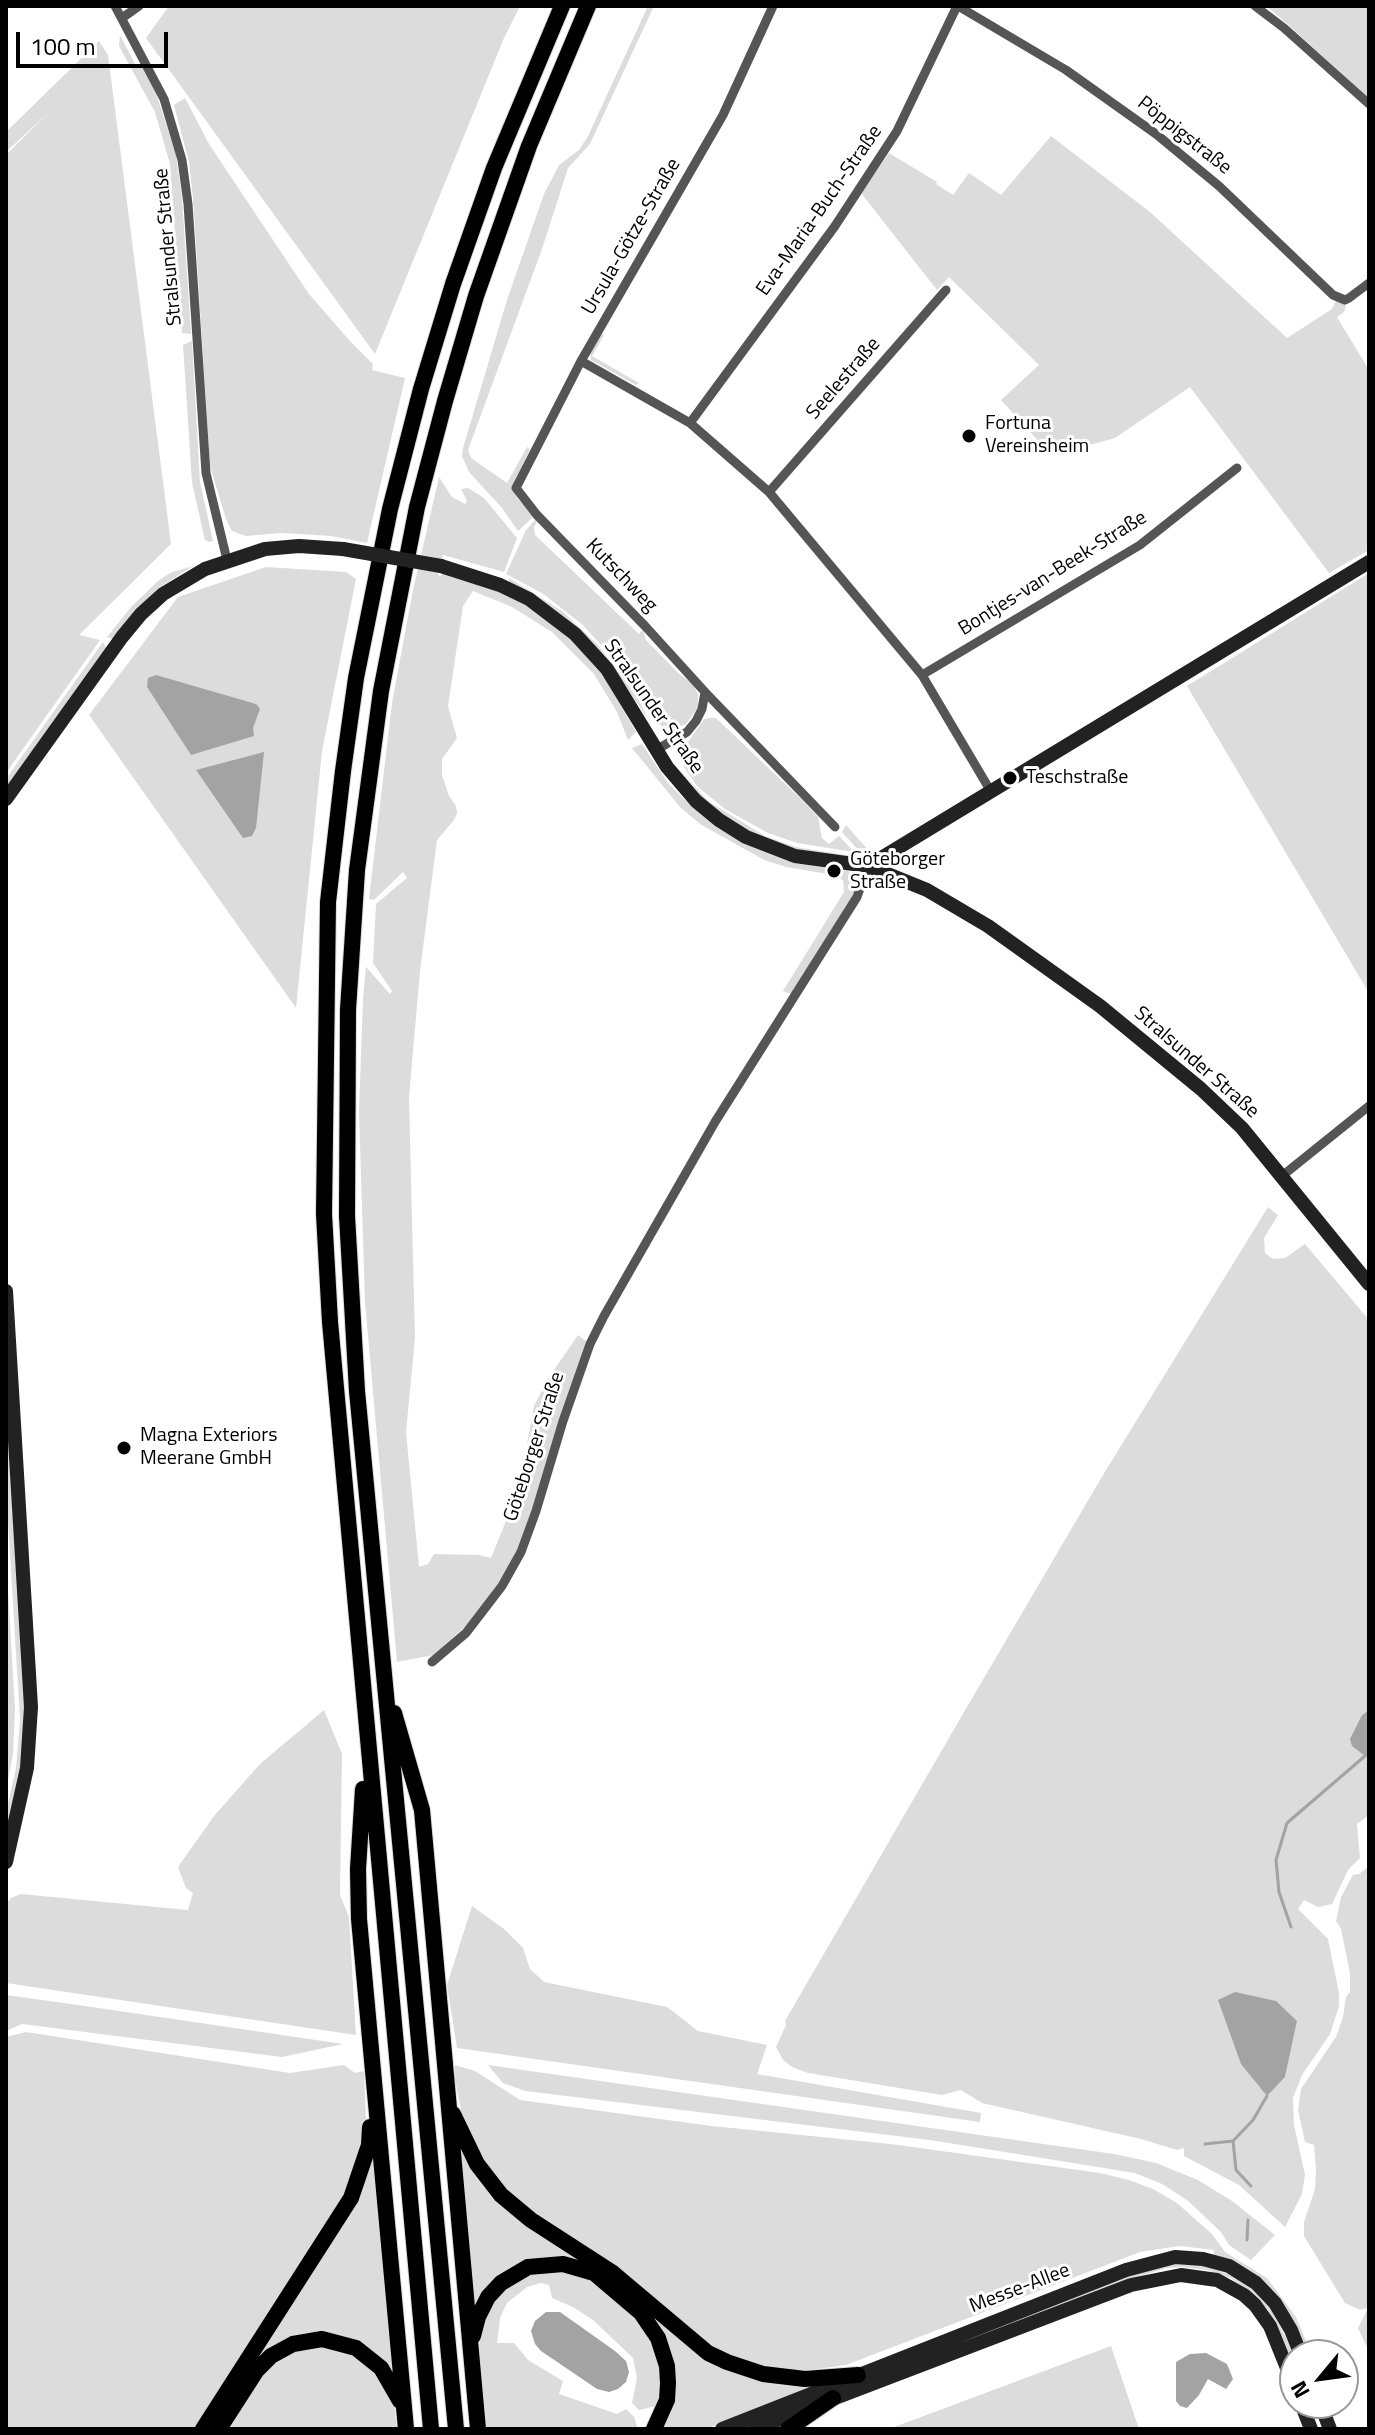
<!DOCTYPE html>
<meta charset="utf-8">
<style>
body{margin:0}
#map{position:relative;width:1375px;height:2435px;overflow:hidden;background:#fff;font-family:"Titillium Web",sans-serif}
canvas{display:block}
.frame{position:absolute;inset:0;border:8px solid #000;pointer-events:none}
.north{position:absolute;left:1279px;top:2339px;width:80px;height:80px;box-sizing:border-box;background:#fff;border:2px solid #999;border-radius:50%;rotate:241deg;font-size:22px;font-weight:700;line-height:32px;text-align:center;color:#000}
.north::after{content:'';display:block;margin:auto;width:28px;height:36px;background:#000;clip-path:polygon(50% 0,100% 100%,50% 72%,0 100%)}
.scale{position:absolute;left:16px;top:32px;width:152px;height:36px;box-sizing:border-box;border:4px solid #000;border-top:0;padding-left:10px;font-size:24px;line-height:28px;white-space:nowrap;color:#000;-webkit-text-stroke:6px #fff;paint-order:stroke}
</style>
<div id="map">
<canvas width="1375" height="2435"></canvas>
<div class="frame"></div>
<div class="north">N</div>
<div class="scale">100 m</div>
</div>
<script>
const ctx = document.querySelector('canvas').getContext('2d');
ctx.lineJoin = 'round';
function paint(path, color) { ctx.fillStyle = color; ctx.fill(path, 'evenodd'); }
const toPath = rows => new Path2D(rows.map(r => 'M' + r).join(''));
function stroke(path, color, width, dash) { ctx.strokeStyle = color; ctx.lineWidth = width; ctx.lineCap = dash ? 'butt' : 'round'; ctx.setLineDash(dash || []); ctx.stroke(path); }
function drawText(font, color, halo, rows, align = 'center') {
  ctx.font = font + ' "Titillium Web",sans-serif'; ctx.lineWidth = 6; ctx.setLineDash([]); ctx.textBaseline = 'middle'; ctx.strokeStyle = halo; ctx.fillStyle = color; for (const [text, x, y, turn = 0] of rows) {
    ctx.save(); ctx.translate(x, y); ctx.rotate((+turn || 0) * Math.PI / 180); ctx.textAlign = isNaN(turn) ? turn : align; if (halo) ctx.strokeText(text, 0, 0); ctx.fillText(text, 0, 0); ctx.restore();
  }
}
const green = toPath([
 [169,6,520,6,504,38,375,354,146,38],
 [648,6,654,6,590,144,568,168,542,249,468,450,471,458,507,483,527,447,530,449,512,487,517,498,534,516,518,531,502,508,469,472,462,456,463,448,507,300,544,194,559,165,579,150,588,136],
 [1266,6,1369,6,1369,98,1275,13],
 [120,35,136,66,141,64,155,90,176,154,182,198,191,334,182,333,170,164,155,112,119,46],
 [99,41,108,55,171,544,79,635,100,640,6,773,6,155,49,112,6,152,6,132],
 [185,98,209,144,309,294,349,340,373,364,372,370,405,378,367,543,331,536,281,533,246,536,232,531,226,519,210,466,193,198,189,162,174,105],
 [1051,136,1150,212,1287,338,1332,309,1336,300,1347,302,1344,312,1337,317,1369,370,1369,550,1329,573,1190,387,1115,438,1068,451,1044,447,1001,400,1039,365,949,277,937,290,861,193,889,153,937,182,936,184,953,195,969,173,1001,195],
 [601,333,604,335,592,356,639,383,636,385,591,360,590,353],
 [192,341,200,482,213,541,209,542,205,540,192,483,183,345],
 [439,477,452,497,465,504,467,501,461,489,468,488,484,498,517,538,504,572,443,555,438,575,441,576,442,572,468,579,518,599,572,639,604,675,636,732,628,740,617,712,594,674,552,632,512,607,473,591,463,606,448,706,457,738,442,759,442,775,449,796,456,806,457,813,454,820,437,840,420,971,409,1097,415,1338,406,1432,419,1567,428,1564,434,1554,479,1555,491,1558,519,1489,534,1406,548,1379,578,1335,586,1341,559,1419,534,1508,518,1551,499,1584,469,1623,434,1655,397,1662,365,1302,359,1112,363,999,366,967,390,994,392,991,373,963,376,904,407,878,403,872,374,900,369,899,392,703,413,590],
 [536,519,538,520,534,527,535,535,639,634,643,629,646,640,679,674,692,683,698,694,698,707,686,724,668,732,650,715,616,662,583,625,542,593,506,574,526,530],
 [193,566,157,589,129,618,113,639,107,637,132,606,158,581,170,573],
 [266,567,346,572,356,579,322,751,296,1008,89,715,178,597],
 [1369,573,1369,993,1187,686],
 [509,578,562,611,598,645,637,697,650,722,611,665,580,630,540,599,509,582],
 [103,642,106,648,6,788,6,779],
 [709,718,716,718,801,799,818,817,822,838,829,844,839,836,854,852,797,843,768,833,725,809,697,786,684,767,681,752,704,719],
 [642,744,668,783,686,801,742,842,788,860,848,871,854,876,854,893,791,994,783,991,844,892,843,880,834,875,786,867,764,860,700,824,680,807,632,748],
 [681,771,708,801,765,836,796,847,863,858,851,858,794,849,764,839,737,825,707,803],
 [846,825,871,853,861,853,842,832],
 [1268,1207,1278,1215,1264,1238,1265,1253,1273,1259,1285,1258,1305,1244,1369,1320,1369,1710,1362,1715,1352,1746,1369,1757,1369,1815,1357,1824,1360,1858,1348,1870,1332,1904,1318,1907,1304,1900,1298,1909,1328,1939,1339,1993,1339,2006,1330,2034,1302,2075,1293,2098,1294,2125,1305,2175,1302,2194,1285,2227,1239,2185,1184,2156,1184,2148,1177,2150,1141,2139,982,2103,961,2090,942,2095,808,2073,792,2067,783,2060,776,2047,786,2025,785,2021,964,1712,1103,1475],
 [1297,2021,1285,2077,1267,2095],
 [6,1401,25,1714,23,1757,6,1835,6,1812,16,1768,20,1720,6,1487],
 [6,1556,15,1708,13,1754,6,1791],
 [324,1710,342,1754,340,1895,349,1917,356,2035,6,1983,6,1904,11,1898,21,1894,188,1910,193,1893,186,1888,178,1867,214,1816,260,1764],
 [1369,1866,1369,2352,1358,2328,1368,2308,1360,2310,1345,2303,1304,2236,1304,2222,1315,2189,1316,2170,1314,2145,1305,2142,1298,2110,1301,2089,1336,2037,1343,2017,1346,1997,1350,1992,1350,1973,1341,1929,1336,1921,1341,1897,1353,1875,1359,1874],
 [472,1906,504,1929,523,1948,530,1969,544,1982,667,2007,698,2031,767,2045,757,2074,981,2113,980,2122,457,2048,447,1985],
 [6,1995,92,2007,343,2044,282,2057,22,2024,6,2031],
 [26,2032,290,2073,344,2065,355,2073,364,2071,366,2119,363,2139,345,2198,199,2429,6,2429,6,2037],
 [455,2065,475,2071,520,2100,712,2126,891,2144,1100,2173,1129,2180,1153,2189,1177,2203,1212,2234,1225,2252,1267,2278,1296,2317,1312,2355,1307,2355,1292,2320,1214,2255,1214,2250,1180,2246,1140,2252,846,2365,803,2371,775,2369,752,2364,711,2346,534,2214,502,2187,484,2164,463,2120,455,2079],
 [488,2065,1114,2154,1156,2163,1198,2180,1232,2201,1275,2235,1251,2260,1229,2245,1221,2232,1187,2200,1162,2184,1135,2173,930,2140,525,2091,503,2083],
 [458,2135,470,2159,711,2358,823,2382,706,2429,659,2429,673,2370,613,2282,528,2264,475,2316],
 [372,2145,396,2384,380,2360,291,2340,213,2429],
 [1196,2263,1232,2275,1252,2288,1270,2307,1295,2355,1295,2373,1274,2322,1268,2310,1249,2291,1230,2278,1207,2270,1182,2267,1166,2268,1121,2282,744,2429,730,2429,1135,2273,1165,2264],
 [545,2269,585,2274,636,2314,660,2356,661,2405,639,2410,632,2403,637,2378,633,2358,593,2320,573,2307,552,2298,549,2285,541,2283,527,2287,507,2303,500,2318,497,2343,514,2343,528,2360,563,2381,559,2394,617,2414,626,2409,634,2417,638,2429,487,2429,479,2351,480,2337,489,2306,509,2284],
 [320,2343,367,2360,394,2405,397,2429,223,2429,274,2359],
 [1111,2346,1139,2429,889,2429]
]);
const water = toPath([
 [156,675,256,704,260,709,253,728,254,736,191,755,147,687,148,678],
 [264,752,256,828,252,836,243,838,196,770],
 [1369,1710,1369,1757,1365,1756,1352,1746,1350,1739,1362,1715],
 [1235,1992,1276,2001,1297,2021,1285,2077,1267,2096,1241,2064,1218,2000],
 [546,2312,560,2312,615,2351,626,2361,629,2372,626,2382,618,2389,609,2392,597,2389,541,2351,535,2344,531,2331,535,2321],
 [1206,2353,1227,2364,1233,2379,1226,2389,1208,2379,1199,2395,1187,2408,1180,2406,1176,2401,1176,2362,1190,2354]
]);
const stream = toPath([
 [1291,1927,1279,1892,1276,1860,1287,1823,1365,1756],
 [1205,2144,1233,2141],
 [1251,2186,1236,2170,1233,2141,1253,2120,1267,2096],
 [1247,2240,1248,2220]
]);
const street = toPath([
 [115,6,164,99,182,160,188,204,206,473,227,560],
 [958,6,1066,70,1156,134,1219,186,1333,295,1345,300,1349,298,1369,283],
 [1255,6,1284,28,1369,104],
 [122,18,139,6],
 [581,361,690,423,769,492,922,675,990,790],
 [690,423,835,226,897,131,957,6],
 [769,492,946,290],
 [922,675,1140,545,1237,468],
 [705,692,835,827],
 [656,750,687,732,696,721,702,709,705,692,645,626,537,515,516,488,581,361,723,115,773,6],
 [1282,1176,1369,1106],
 [432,1662,466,1633,502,1586,521,1552,536,1511,563,1421,590,1344,604,1316,715,1122,857,897,868,866]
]);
const secondary = toPath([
 [441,566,500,585,529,599,575,634,607,669,667,767,696,801,719,820,746,837,795,856,868,866,927,890,988,926,1100,1006,1201,1089,1242,1128,1369,1284],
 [6,799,122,637,141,614,163,594,205,569,265,549,299,546,343,549],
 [868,866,1369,562],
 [6,1291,31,1707,27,1768,6,1862],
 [1301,2403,1311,2429],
 [1320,2403,1330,2429],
 [722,2429,1126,2270,1175,2257,1203,2259,1229,2266,1256,2283,1275,2303,1291,2330,1301,2355],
 [754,2429,1131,2285,1181,2275,1217,2280,1244,2295,1255,2305,1270,2326,1295,2388]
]);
const highway = toPath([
 [394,1713,422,1810,478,2429],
 [363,1789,358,1869,359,1919,406,2429],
 [453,2114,477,2164,501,2195,531,2220,613,2273,708,2353,727,2362,763,2374,805,2379,858,2375],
 [473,2336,478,2317,488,2297,501,2283,528,2267,563,2264,594,2273,641,2313,658,2338,667,2366,668,2383,667,2400,654,2429],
 [203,2429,351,2198,369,2145,370,2127],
 [219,2429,257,2370,271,2356,293,2344,322,2339,356,2348,381,2368,400,2401],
 [431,2429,330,1322,324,1214,328,902,343,771,356,678,390,509,421,389,453,284,494,168,562,6],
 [456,2429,357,1391,347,1216,348,1010,357,870,381,691,417,507,445,401,476,296,529,146,588,6],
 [788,2429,833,2398]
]);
const secondaryBridge = toPath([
 [343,549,441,566]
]);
const markers = [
 [969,436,8,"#000"],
 [1010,778,8,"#000"],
 [834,871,8,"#000"],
 [124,1448,8,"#000"]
];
const streetNames = [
 ["Pöppigstraße",1184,136,38],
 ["Eva-Maria-Buch-Straße",820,211,-55],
 ["Ursula-Götze-Straße",632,237,-60],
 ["Stralsunder Straße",169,247,-95],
 ["Seelestraße",844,379,-49],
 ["Bontjes-van-Beek-Straße",1053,574,-32],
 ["Kutschweg",621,576,46],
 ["Stralsunder Straße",653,707,55],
 ["Stralsunder Straße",1196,1063,41],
 ["Göteborger Straße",535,1447,-72],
 ["Messe-Allee",1020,2289,-21]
];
const poiNames = [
 ["Fortuna",985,424],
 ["Vereinsheim",985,447],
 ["Teschstraße",1026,778],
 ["Göteborger",850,860],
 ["Straße",850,883],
 ["Magna Exteriors",140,1436],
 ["Meerane GmbH",140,1459]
];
paint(green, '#dcdcdc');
paint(water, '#a3a3a3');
stroke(stream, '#a3a3a3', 3);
stroke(highway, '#dbdbdb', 18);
stroke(street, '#555', 9);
stroke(secondary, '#222', 14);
stroke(highway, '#000', 16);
stroke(secondaryBridge, '#222', 14);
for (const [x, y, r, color] of markers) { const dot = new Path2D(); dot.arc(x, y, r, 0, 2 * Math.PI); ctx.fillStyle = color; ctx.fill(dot); stroke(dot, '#fff', 3); }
drawText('20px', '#000', '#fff', streetNames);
drawText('20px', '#000', '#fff', poiNames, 'left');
</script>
